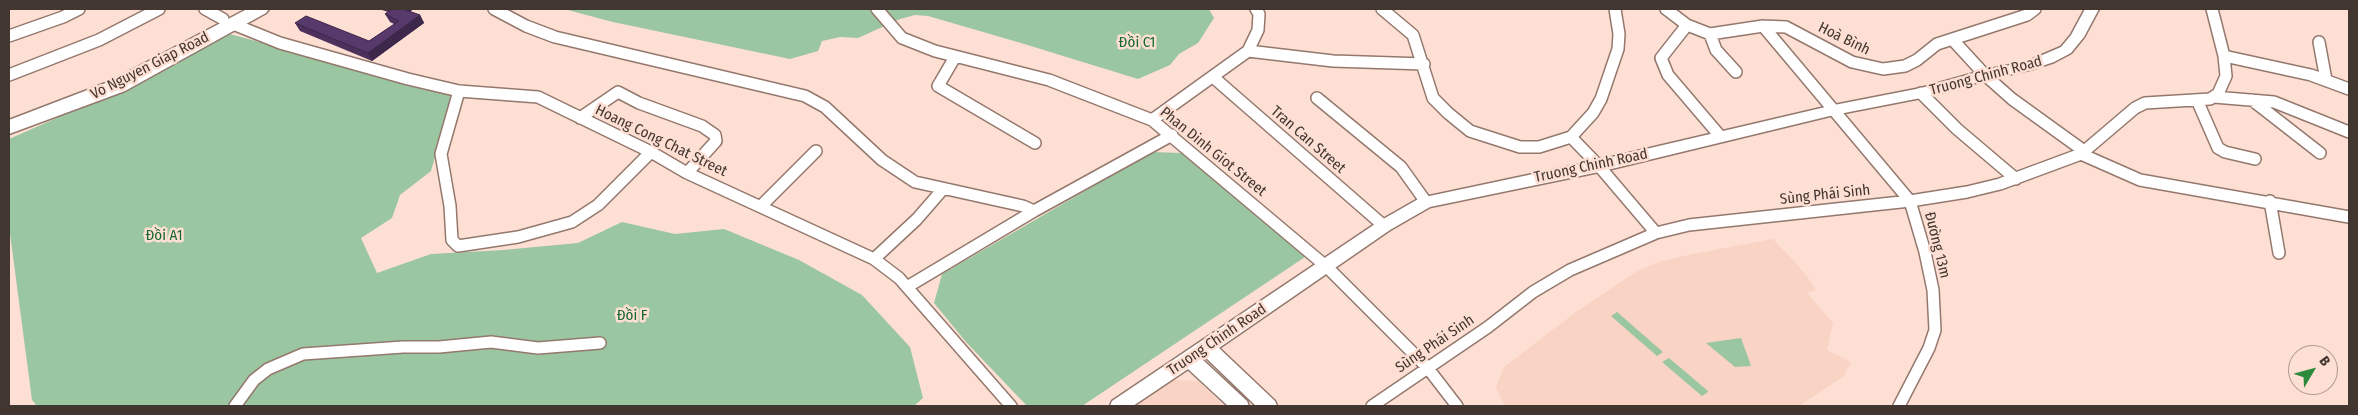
<!DOCTYPE html>
<meta charset="utf-8">
<style>
body{margin:0}
#map{position:relative;width:2358px;height:415px;overflow:hidden;background:#fedfd3;font-family:"Fira Sans Condensed",sans-serif}
canvas{display:block}
.frame{position:absolute;inset:0;border:10px solid #423631;pointer-events:none}
.north{position:absolute;left:2288px;top:345px;width:50px;height:50px;box-sizing:border-box;background:#fedfd3;border:1px solid #b39b92;border-radius:50%;rotate:53deg;font-size:14px;font-weight:700;line-height:20px;text-align:center;color:#423631}
.north::after{content:'';display:block;margin:auto;width:18px;height:22px;background:#2b8a3c;clip-path:polygon(50% 0,100% 100%,50% 72%,0 100%)}
</style>
<div id="map">
<canvas width="2358" height="415"></canvas>
<div class="frame"></div>
<div class="north">B</div>
</div>
<script>
const ctx = document.querySelector('canvas').getContext('2d');
ctx.lineJoin = 'round';
function paint(path, color) { ctx.fillStyle = color; ctx.fill(path, 'evenodd'); }
const toPath = rows => new Path2D(rows.map(r => 'M' + r).join(''));
function stroke(path, color, width, dash) { ctx.strokeStyle = color; ctx.lineWidth = width; ctx.lineCap = dash ? 'butt' : 'round'; ctx.setLineDash(dash || []); ctx.stroke(path); }
function drawText(font, color, halo, rows, align = 'center') {
  ctx.font = font + ' "Fira Sans Condensed",sans-serif'; ctx.lineWidth = 5; ctx.setLineDash([]); ctx.textBaseline = 'middle'; ctx.strokeStyle = halo; ctx.fillStyle = color; for (const [text, x, y, turn = 0] of rows) {
    ctx.save(); ctx.translate(x, y); ctx.rotate((+turn || 0) * Math.PI / 180); ctx.textAlign = isNaN(turn) ? turn : align; if (halo) ctx.strokeText(text, 0, 0); ctx.fillText(text, 0, 0); ctx.restore();
  }
}
const built = toPath([
 [1773,239,1803,271,1816,290,1807,293,1833,323,1827,350,1851,362,1844,376,1799,406,1504,405,1496,387,1504,367,1576,312,1634,273,1658,262,1688,255],
 [1170,380,1198,381,1224,406,1133,406]
]);
const green = toPath([
 [564,9,1209,9,1214,18,1198,43,1179,54,1170,65,1138,79,1021,43,928,16,915,15,900,19,858,38,840,37,822,41,818,51,790,59,613,22],
 [226,33,453,94,431,171,400,195,392,218,361,238,377,273,431,254,503,250,578,243,622,222,675,234,724,229,799,260,862,295,910,347,923,398,914,406,37,406,32,400,9,226,9,139,150,77],
 [1152,152,1182,153,1305,257,1082,406,1027,406,966,342,934,303,942,274],
 [1617,312,1663,352,1657,356,1611,316],
 [1741,338,1751,366,1735,367,1706,343],
 [1669,358,1708,391,1708,392,1702,396,1662,362]
]);
const street = toPath([
 [205,9,223,19],
 [494,9,526,26,555,37,805,96,825,107,882,160,915,182,1023,206,1034,211],
 [877,9,902,38,935,51,1049,80,1152,120,1327,267,1427,367,1457,406],
 [1382,9,1413,35,1433,98,1448,113,1470,131,1520,147,1539,147,1571,137,1593,113,1601,99,1618,49,1619,34,1615,9],
 [1666,9,1687,25,1710,34,1763,26,1786,27,1852,62,1883,69,1905,66,1917,60,1937,44,2027,15,2035,9],
 [233,24,280,43,408,79,459,91,538,97,651,152,687,173,874,259,899,278,1011,406],
 [1687,25,1661,58,1668,75,1720,136],
 [1763,26,1910,201,1925,252,1933,290,1935,330,1929,348,1899,406],
 [1710,34,1716,50,1736,72],
 [9,36,63,17,79,9],
 [1952,39,1985,75,2012,99,2084,151],
 [2319,42,2326,80],
 [1248,51,1333,61,1424,64],
 [2224,56,2311,75,2349,89],
 [955,57,938,86,1035,143],
 [9,75,99,40,159,9],
 [1213,77,1384,226],
 [459,91,441,154,450,206,452,240,458,246,518,237,572,222,598,205,651,152],
 [1921,93,1957,129,2016,179],
 [2214,97,2274,102,2349,132],
 [1317,98,1401,167,1426,202],
 [2197,100,2218,148,2225,152,2255,159],
 [2252,100,2320,153],
 [580,118,618,92,639,103,702,126,715,135,716,141,687,173],
 [1152,120,1248,51,1258,30,1259,14,1256,9],
 [1571,137,1599,166,1656,233],
 [2081,154,2140,180,2349,217],
 [2270,201,2279,253],
 [761,206,816,151],
 [874,259,917,219,943,189],
 [907,287,1034,211,1172,135],
 [235,406,254,380,268,369,303,354,403,347,439,347,491,342,538,348,600,343],
 [1372,406,1488,327,1533,292,1570,270,1656,233,1689,225,1910,201,1967,192,2000,184,2081,154,2135,108,2145,103,2210,99,2218,94,2226,76,2224,56,2212,9]
]);
const secondary = toPath([
 [2085,9,2099,9,2084,37,2071,53,2054,62,2033,69,1986,80,1921,98,1834,115,1599,172,1430,207,1390,230,1219,348,1275,401,1277,406,1256,406,1205,357,1202,359,1247,401,1249,406,1228,406,1188,369,1133,406,1110,406,1112,401,1378,222,1420,198,1599,160,1834,105,1921,88,1985,70,2026,62,2061,47,2071,35,2085,9]
]);
const highway = toPath([
 [247,9,269,9,266,13,125,91,9,134,9,120,111,81,247,9]
]);
const wall = toPath([
 [379,9,411,9,412,10,410,12,420,15,424,23,372,61,300,31,295,23,369,41,394,24,390,22,385,14,388,12]
]);
const shadedWall = toPath([
 [400,9,411,9,412,10,403,16],
 [420,15,424,23,372,61,368,53]
]);
const building = toPath([
 [392,9,403,9,420,15,368,53,295,23,306,16,369,41,399,21,385,14,392,9]
]);
const streetNames = [
 ["Hoà Bình",1844,39,26],
 ["Vo Nguyen Giap Road",150,66,-27],
 ["Truong Chinh Road",1986,76,-15],
 ["Tran Can Street",1308,140,41],
 ["Hoang Cong Chat Street",661,141,26],
 ["Phan Dinh Giot Street",1213,152,39],
 ["Truong Chinh Road",1591,166,-12],
 ["Sùng Phái Sinh",1825,195,-6],
 ["Đường 13m",1937,245,76],
 ["Truong Chinh Road",1217,340,-34],
 ["Sùng Phái Sinh",1435,344,-34]
];
const parkNames = [
 ["Đồi C1",1137,43],
 ["Đồi A1",164,236],
 ["Đồi F",632,316]
];
paint(built, '#f9d3c3');
paint(green, '#9ac6a1');
stroke(street, '#94786d', 14);
stroke(secondary, '#94786d', 3);
stroke(highway, '#94786d', 3);
stroke(street, '#fff', 11);
paint(secondary, '#fff');
paint(highway, '#fff');
paint(wall, '#4b315c');
paint(shadedWall, '#3d284b');
paint(building, '#57396b');
stroke(building, '#3d284b', 1);
drawText('15px', '#423631', '#fedfd3', streetNames);
drawText('15px', '#16692f', '#fedfd3', parkNames);
</script>
